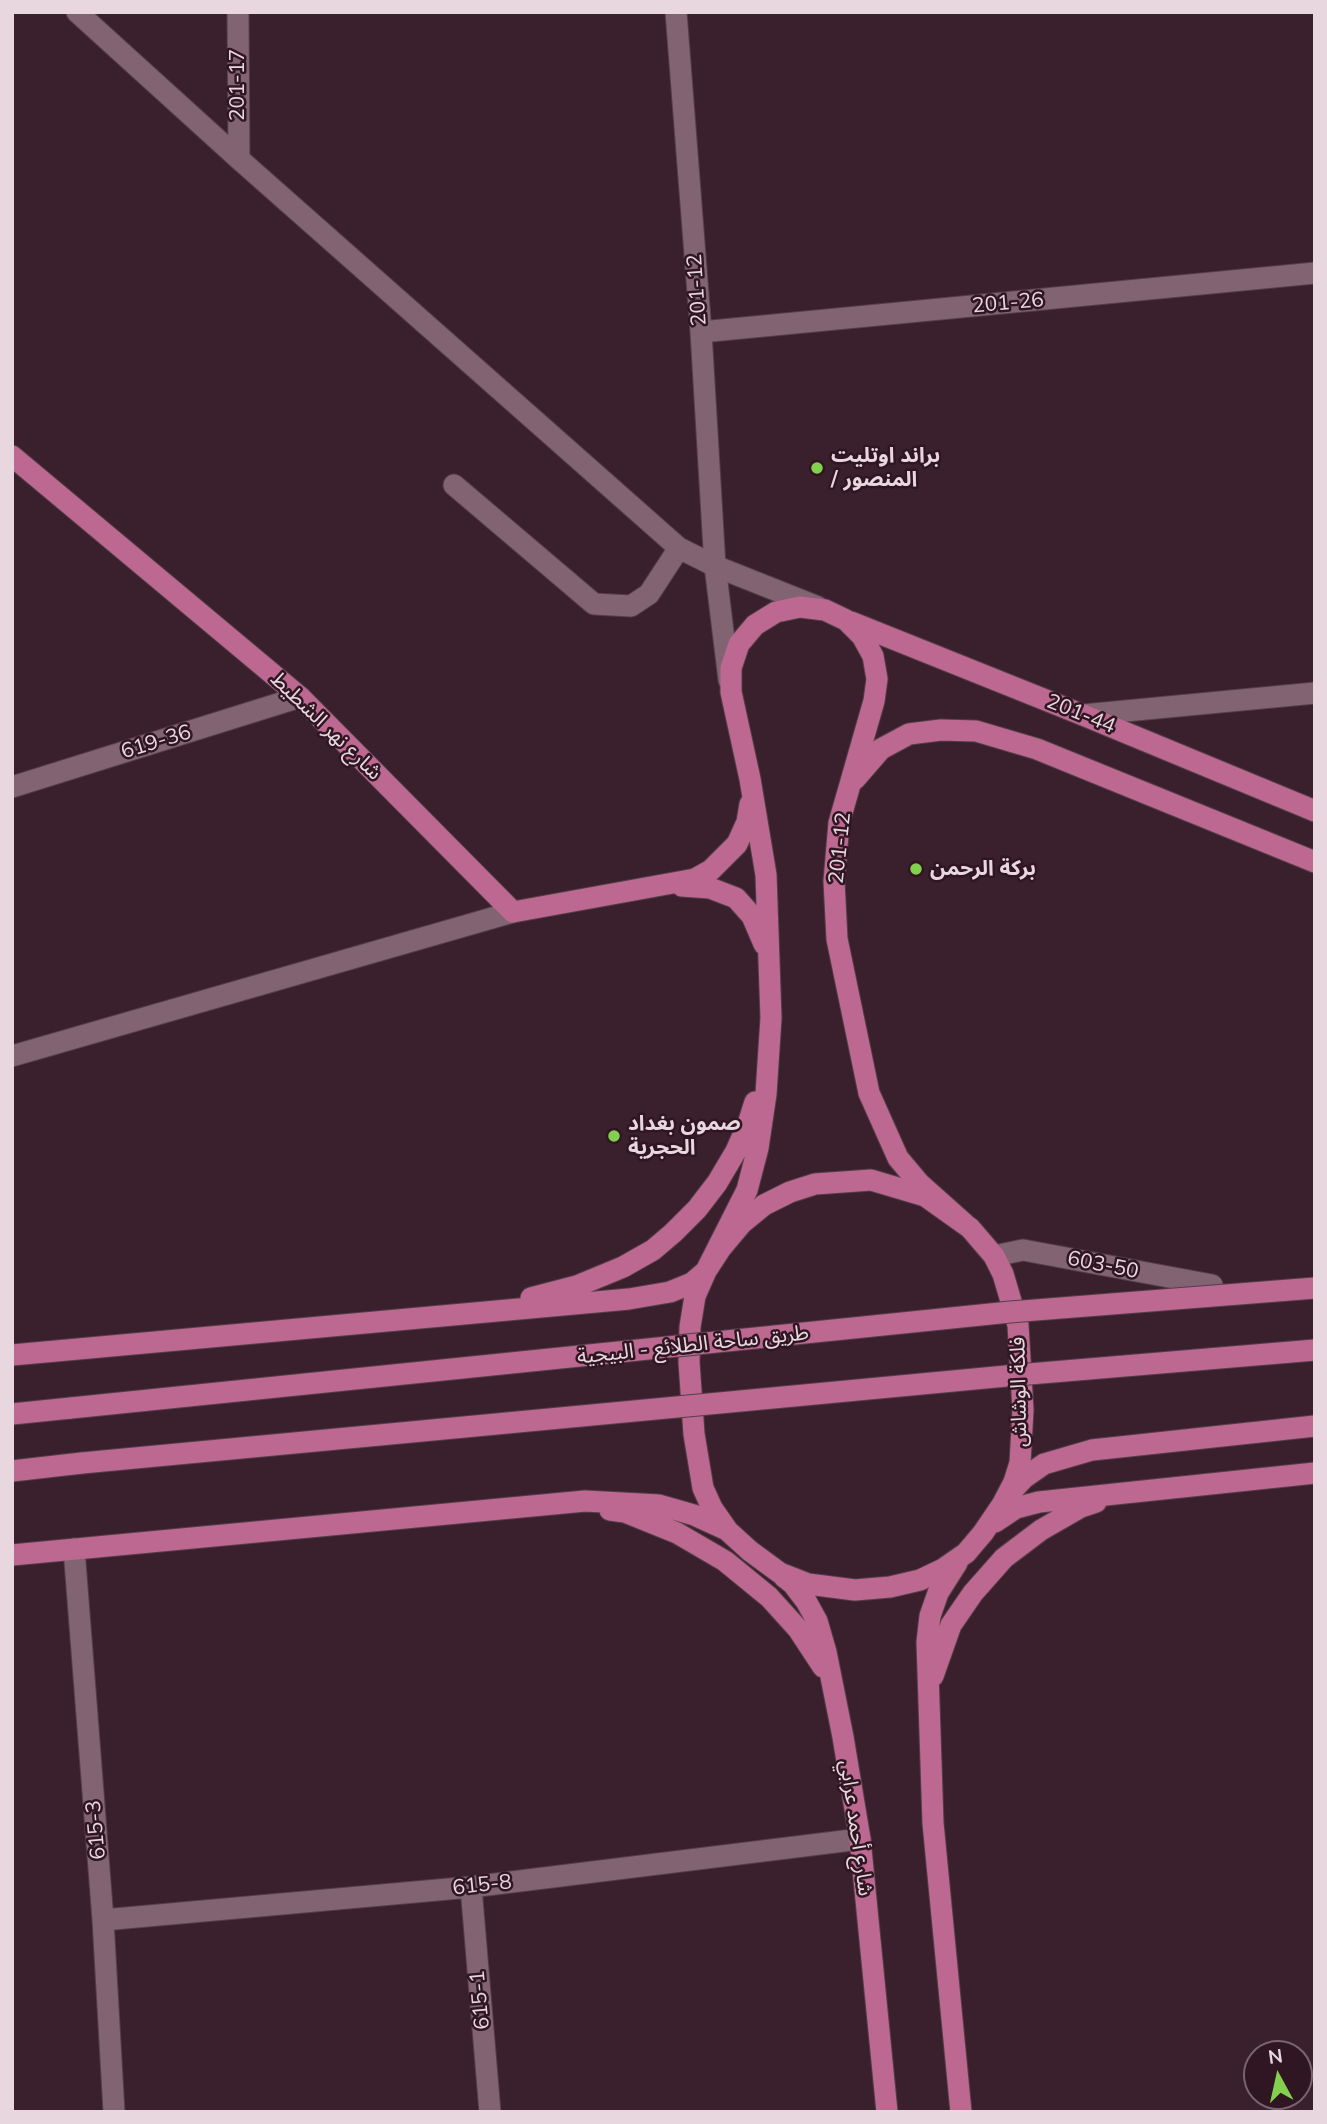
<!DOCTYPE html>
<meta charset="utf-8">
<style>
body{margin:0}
#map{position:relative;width:1327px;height:2124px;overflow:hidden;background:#3a202c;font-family:Mulish,sans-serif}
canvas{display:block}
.frame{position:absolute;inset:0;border:14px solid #e9d7df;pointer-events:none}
.north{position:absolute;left:1243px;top:2040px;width:70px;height:70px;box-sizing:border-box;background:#2f1622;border:2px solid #79636e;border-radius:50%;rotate:352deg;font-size:19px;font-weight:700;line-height:28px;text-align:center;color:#e9d7df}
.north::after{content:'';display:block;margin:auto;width:24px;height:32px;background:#83d04e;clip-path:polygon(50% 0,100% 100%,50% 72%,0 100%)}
</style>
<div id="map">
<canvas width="1327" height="2124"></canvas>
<div class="frame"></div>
<div class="north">N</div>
</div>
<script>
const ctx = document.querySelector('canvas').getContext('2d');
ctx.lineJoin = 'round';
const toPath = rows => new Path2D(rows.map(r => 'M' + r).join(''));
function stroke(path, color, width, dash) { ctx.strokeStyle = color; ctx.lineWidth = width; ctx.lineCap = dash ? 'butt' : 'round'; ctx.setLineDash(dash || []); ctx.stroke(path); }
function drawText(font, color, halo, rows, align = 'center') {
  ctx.font = font + ' Mulish,"Noto Sans Arabic",sans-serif'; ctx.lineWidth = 5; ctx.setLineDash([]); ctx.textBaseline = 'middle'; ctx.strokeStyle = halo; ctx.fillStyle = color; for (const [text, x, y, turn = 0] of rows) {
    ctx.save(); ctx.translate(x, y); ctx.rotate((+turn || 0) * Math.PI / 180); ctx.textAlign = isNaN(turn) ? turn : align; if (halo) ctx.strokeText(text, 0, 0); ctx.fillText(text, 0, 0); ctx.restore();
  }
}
const minor = toPath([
 [77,12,239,159,679,548,715,566,818,607],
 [238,12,239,159],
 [676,12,701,332,715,566,729,680],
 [701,332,1315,273],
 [454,485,594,604,631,606,649,594,679,548],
 [1083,715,1315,693],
 [12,787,300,697],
 [12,1056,513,912],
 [994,1256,1023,1250,1212,1285],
 [74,1549,103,1920,114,2112],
 [471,1887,490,2112],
 [103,1920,471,1887,860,1839]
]);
const major = toPath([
 [12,456,300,697,513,912,695,879,711,870,737,844,747,822,750,804],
 [851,622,1083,715,1315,811],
 [855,779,881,749,909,734,941,730,976,731,1037,749,1315,862],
 [682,886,710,888,736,898,752,916,764,944],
 [871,1180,925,1196,970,1228,994,1256,1003,1274,1018,1325,1023,1410,1020,1463,1014,1482,1002,1505,983,1533,966,1553,943,1569,920,1580,890,1587,855,1590,808,1584,780,1573,750,1551,728,1531,712,1508,703,1488,694,1434,689,1362,690,1327,695,1296,706,1271,721,1248,742,1223,764,1205,790,1192,815,1184,871,1180],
 [531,1298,577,1286,623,1267,653,1250,673,1233,697,1209,717,1183,736,1151,748,1124,755,1102],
 [12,1355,629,1299,670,1292,692,1283,706,1271,747,1190,758,1148,766,1094,771,1018,766,875,750,779,731,692,731,668,739,644,755,625,776,612,800,607,825,610,846,620,862,636,873,656,877,679,874,701,839,823,834,881,837,939,869,1093,898,1158,919,1183,965,1224],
 [12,1414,71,1408],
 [12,1471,82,1463],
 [1012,1491,1024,1478,1044,1464,1092,1450,1315,1426],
 [610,1510,625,1512,677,1533,725,1561,769,1597,798,1629,823,1667],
 [995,1522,1016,1508,1039,1502,1315,1473],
 [12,1555,585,1501,659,1505,694,1515,727,1530],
 [957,1563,938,1593,930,1616,927,1642,933,1823,961,2112],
 [784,1577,793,1584,806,1601,817,1621,826,1652,843,1737,860,1839,887,2112],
 [933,1676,951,1625,973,1593,1004,1558,1041,1530,1081,1507,1096,1502]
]);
const majorBridge = toPath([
 [71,1408,1010,1312,1315,1288],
 [82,1463,1017,1375,1315,1350]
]);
const markers = [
 [817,468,7,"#83d04e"],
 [916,869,7,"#83d04e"],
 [614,1136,7,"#83d04e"]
];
const streetNames = [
 ["201-17",238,85,-90],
 ["201-12",697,290,-94],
 ["201-26",1008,303,-5],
 ["201-44",1081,714,22],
 ["شارع نهر الشطيط",326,726,44],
 ["619-36",156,742,-17],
 ["201-12",840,848,-84],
 ["603-50",1103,1265,11],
 ["طريق ساحة الطلائع - البيجية",693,1345,-6],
 ["فلكة الوشاش",1019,1392,-91],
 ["شارع أحمد عرابي",856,1828,82],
 ["615-3",96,1830,-95],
 ["615-8",482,1885,-6],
 ["615-1",480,2000,-95]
];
const poiNames = [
 ["براند اوتليت",831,456],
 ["/ المنصور",831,480],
 ["بركة الرحمن",930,869],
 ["صمون بغداد",628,1124],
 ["الحجرية",628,1148]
];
stroke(minor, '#543e49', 23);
stroke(major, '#543e49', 23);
stroke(minor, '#826371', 21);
stroke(major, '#bc6891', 21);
stroke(majorBridge, '#543e49', 23, []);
stroke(majorBridge, '#bc6891', 21);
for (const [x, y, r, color] of markers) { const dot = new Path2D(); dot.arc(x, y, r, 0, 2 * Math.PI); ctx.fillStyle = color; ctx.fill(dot); stroke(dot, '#2f1622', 2.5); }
drawText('21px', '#e9d7df', '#2f1622', streetNames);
drawText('bold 21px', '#e9d7df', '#2f1622', poiNames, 'left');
</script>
